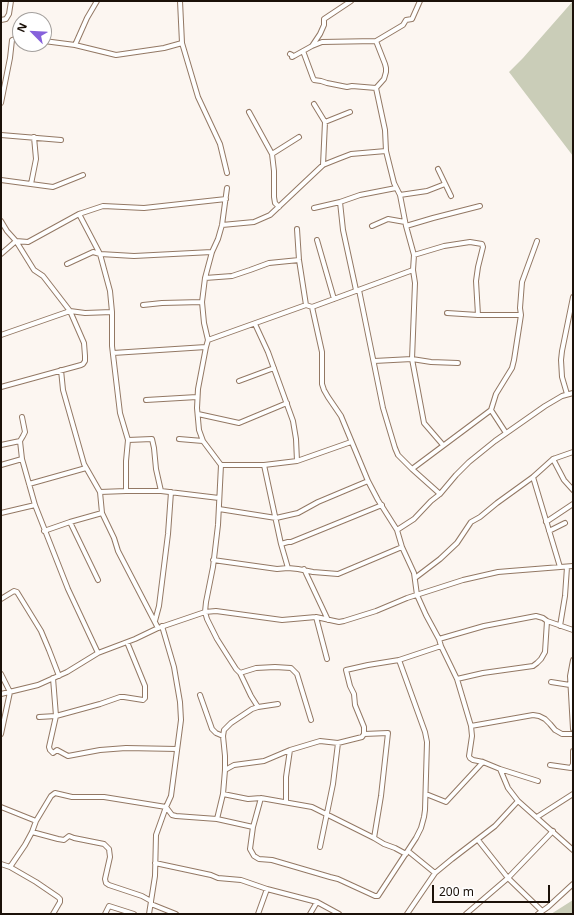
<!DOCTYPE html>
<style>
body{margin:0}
#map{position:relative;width:574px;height:915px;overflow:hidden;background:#fcf6f1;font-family:"Noto Sans",sans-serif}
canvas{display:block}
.frame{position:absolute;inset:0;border:2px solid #1b1109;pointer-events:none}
.north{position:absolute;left:12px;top:12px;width:40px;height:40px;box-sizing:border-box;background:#fff;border:1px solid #a4a09d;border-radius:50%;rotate:294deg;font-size:11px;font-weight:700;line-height:16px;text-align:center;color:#1b1109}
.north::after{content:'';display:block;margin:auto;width:14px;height:18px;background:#8661db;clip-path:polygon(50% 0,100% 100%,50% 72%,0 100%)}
.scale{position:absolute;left:432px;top:885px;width:118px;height:18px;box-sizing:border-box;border:2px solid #1b1109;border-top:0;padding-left:5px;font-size:12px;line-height:14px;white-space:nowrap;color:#1b1109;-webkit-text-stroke:3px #fff;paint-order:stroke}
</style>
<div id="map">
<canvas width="574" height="915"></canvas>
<div class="frame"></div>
<div class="north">N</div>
<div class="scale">200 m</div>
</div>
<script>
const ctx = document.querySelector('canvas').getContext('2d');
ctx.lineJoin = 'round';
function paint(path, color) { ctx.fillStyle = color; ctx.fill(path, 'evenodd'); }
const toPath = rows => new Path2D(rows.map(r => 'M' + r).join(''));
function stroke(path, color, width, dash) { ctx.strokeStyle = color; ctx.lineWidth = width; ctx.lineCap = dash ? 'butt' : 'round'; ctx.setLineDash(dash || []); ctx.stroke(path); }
const green = toPath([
 [573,1,573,156,509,72,523,58],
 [573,900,573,914,551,914]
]);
const street = toPath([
 [180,1,182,43,198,97,220,144,227,173],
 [1,20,6,19,9,14,11,1],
 [44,41,75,45,116,55,164,48,182,43],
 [376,41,385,64,386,68,386,72,384,79,376,88,385,130,386,151,394,183,400,195,406,226,414,255,413,270,415,283,412,359,424,423,443,445],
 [75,45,87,18,97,1],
 [312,46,322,42,376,41,403,25,406,20,412,19,420,1],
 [303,51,313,78,314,80,321,81,327,83,347,87,352,86,376,88],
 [290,54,292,55,292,57,294,56,312,46,320,34,324,25,324,19,351,1],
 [1,103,10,58,12,40,20,37],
 [314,104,325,122,323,165],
 [249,112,272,154,274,171,274,197,275,203,279,207],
 [325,122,350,112],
 [1,135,61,140],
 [272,154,299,137],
 [438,169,451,196],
 [1,180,53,187,83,175],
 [31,184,36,159,34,137],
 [400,195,427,191,445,184],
 [340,202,343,230,356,290],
 [314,208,340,202,360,195,396,188],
 [79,214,100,254,110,291,112,312,112,346,120,413,128,440,152,439,154,448,156,469,161,491],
 [1,221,7,231,16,241,34,270,43,276,70,311,84,343,85,356,85,361,83,364,81,365,1,387],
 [222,225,254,222,270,215,323,165,338,159,351,154,386,151],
 [372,226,388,219,405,222],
 [406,226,433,218,480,206],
 [297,229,299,260,306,305],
 [317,240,334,299],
 [1,254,16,241,28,242,79,214,103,206,144,208,226,199],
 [414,255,444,246,470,242,482,244,483,247,478,267,476,281,478,315],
 [67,264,93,252,100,254,134,256,212,252],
 [205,278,232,276,250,270,269,263,299,260],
 [359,290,383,408,395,448,398,455,412,469,440,494],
 [143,305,162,303,202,302],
 [312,307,322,352,322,384,324,390,328,397,341,416,368,481,378,500,397,530,402,547,414,573,417,595,426,615,439,639,441,646,457,679,471,726,472,736,469,756,470,758,473,760,483,762,500,769,508,788,518,801,573,850],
 [447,313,478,315,521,315],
 [255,324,268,352,293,421,296,439,297,461],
 [1,335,70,311,85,313,112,312],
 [208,340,306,305,312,307,413,270],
 [113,353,206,347],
 [374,361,412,359,431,362,458,363],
 [61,370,63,390,84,464,100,492,102,513,114,538,118,551,158,628],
 [239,381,274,368],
 [567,394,562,377,561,360,562,351,573,297],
 [146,400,197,397],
 [198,414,239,423,287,403],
 [22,417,25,432,23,436,20,441,22,459,35,505,68,589,98,653],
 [506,433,491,410,496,394,512,368,514,360,521,315,520,308,522,282,537,241],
 [179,439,203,441],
 [1,445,20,441],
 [553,459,564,480,573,490],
 [1,465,22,459],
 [221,465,264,465,297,461,351,442],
 [264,465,281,544,288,568],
 [412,469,491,410],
 [533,477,560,567],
 [29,484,86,468],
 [126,491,126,461,128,440],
 [100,492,126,491,161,491,219,498],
 [219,509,276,518,298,513,318,502,368,481],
 [1,513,35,505],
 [70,522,98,580],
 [546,522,573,504],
 [397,530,414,519,431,501,440,494,456,475,469,462,495,441,545,406,562,396,573,393],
 [44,531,70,522,102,513],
 [549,531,565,523],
 [281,544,288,542,291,542,382,505],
 [213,560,277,569,288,568,298,569,313,572,338,574,402,547],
 [304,569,328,620],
 [415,578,440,559,457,543,471,522,480,517,497,503,533,477,553,459,573,452],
 [1,599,14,591,17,592,41,631,49,650,59,676],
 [316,617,327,659],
 [155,621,159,606,168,534,171,492],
 [547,621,573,630],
 [560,626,565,596,567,567],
 [439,639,484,626,536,616,543,618,547,621,545,652,541,659,537,663,533,666,483,673,457,679],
 [573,660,570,676,573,729],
 [240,673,256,668,275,667,291,668,297,674,311,720],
 [1,674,10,692,1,734],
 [53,678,56,716,49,747,50,750,53,753,57,750,68,756,100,750,126,748,177,749],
 [551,682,570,685],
 [1,694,38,685,67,672,98,653,135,639,158,628,205,612,216,611,282,620,316,617,339,622,344,621,376,611,407,598,463,580,498,572,510,571,573,566],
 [200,695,212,729,216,733,223,736],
 [258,707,278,704],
 [39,717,56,716,100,704,120,697,124,697,143,700,145,698,145,686,127,642],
 [471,726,533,715,539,716,545,719,550,724,555,730,562,734,573,734],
 [364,734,388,733,381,796,374,838],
 [550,765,571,768,573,764,573,751],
 [500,769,538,781],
 [225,770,234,765,264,761,290,750,320,741,338,743,362,737,364,734,364,727,355,705,354,694,350,686,346,670,368,665,399,660,441,646],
 [223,794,248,799,261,798,312,807,374,838,384,844,395,848,406,854],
 [426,794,446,802,483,762],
 [261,798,253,827,250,849,254,856,259,859,272,860,330,877,338,879,375,896,378,896,416,838,421,828,424,817,425,810,427,742,425,732,399,660],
 [286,802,286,777,290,750],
 [1,807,36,821],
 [537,817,573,794],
 [217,819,223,794,225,770,225,756,223,736,224,730,231,723,252,709,258,707,251,696,240,673,236,669,217,639,207,619,205,612,206,602,213,567,218,525,221,465,203,441,199,430,197,408,198,389,206,347,208,340,204,323,202,302,205,278,212,252,218,239,222,225,227,188],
 [32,832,58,839,64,840,69,836,74,838,104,844,109,849,110,857,105,879,106,883,109,885,142,896,151,901,151,904,176,914],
 [478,840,508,878,542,911],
 [320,847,333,784,338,743],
 [408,851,435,873],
 [155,863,211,875,218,878,241,880,267,889,317,902,339,914],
 [1,864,10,867,36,882,58,897,60,899,60,902,53,914],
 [10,867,25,845,32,832,36,821,51,796,55,793,72,797,104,797,166,807,172,815,176,816,217,819,253,827],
 [105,914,109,906,134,914],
 [149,914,155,876,156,835,166,807,171,796,181,720,180,702,174,667,162,626],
 [258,914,267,889],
 [310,914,317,902],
 [407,914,435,873,452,859,495,826,518,801],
 [466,914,508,878,553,831],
 [538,914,548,907,573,884]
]);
paint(green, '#cacdb8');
stroke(street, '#937864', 6);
stroke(street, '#fff', 4);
</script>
